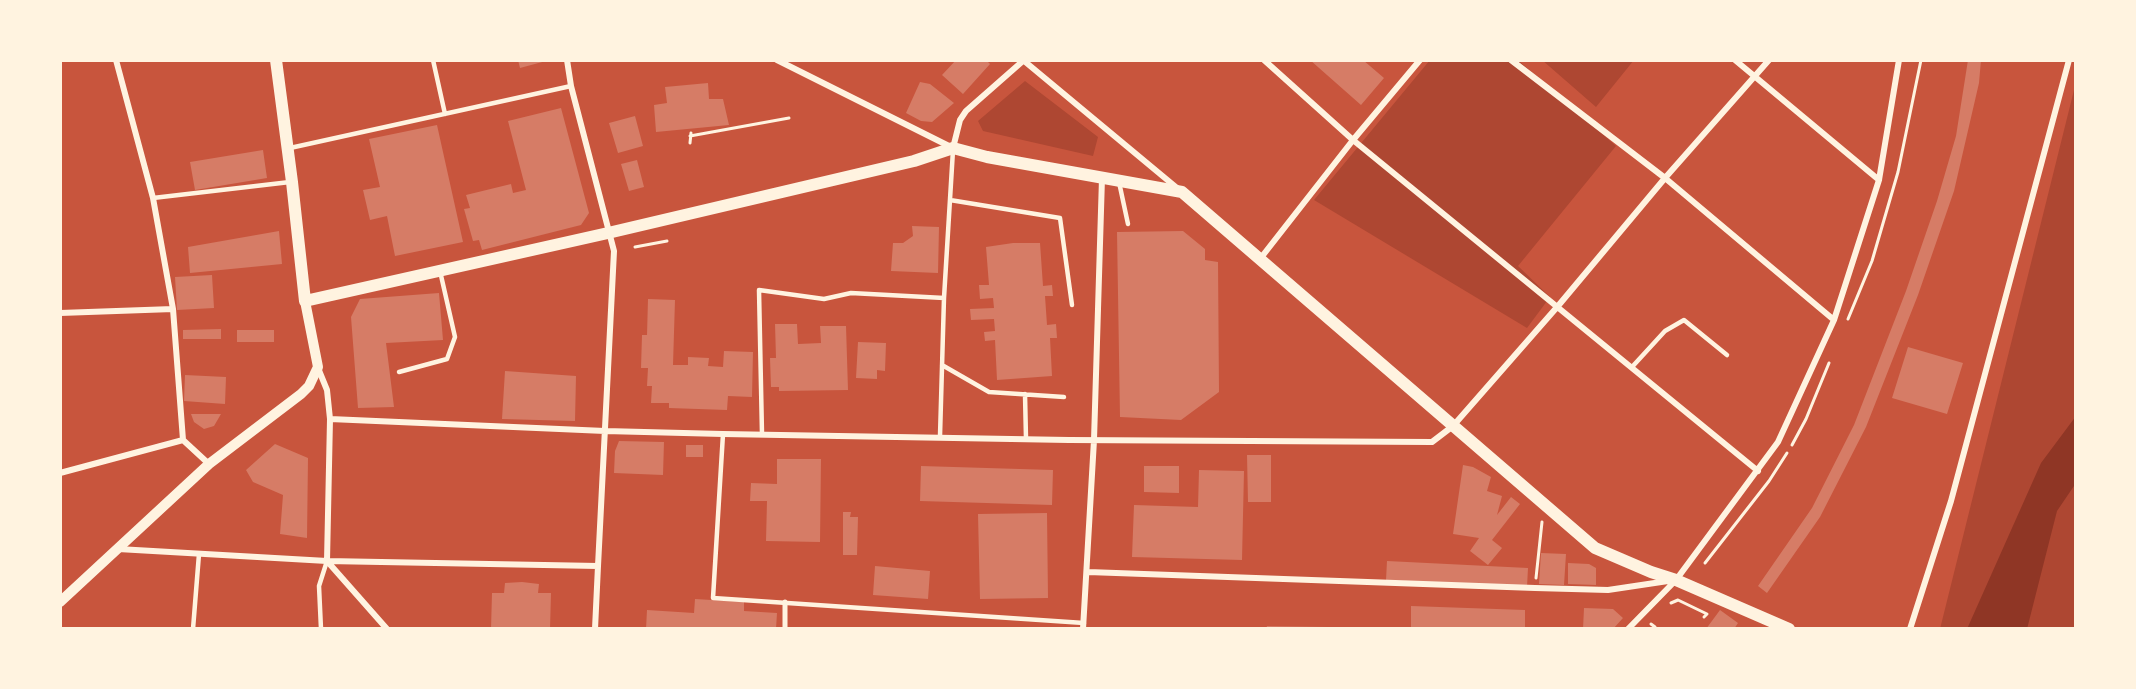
<!DOCTYPE html>
<style>
body{margin:0}
#map{position:relative;width:2136px;height:689px;overflow:hidden;background:#c8553d;font-family:Ubuntu,sans-serif}
canvas{display:block}
.frame{position:absolute;inset:0;border:62px solid #fff3e0;pointer-events:none}
</style>
<div id="map">
<canvas width="2136" height="689"></canvas>
<div class="frame"></div>
</div>
<script>
const ctx = document.querySelector('canvas').getContext('2d');
ctx.lineJoin = 'round';
function paint(path, color) { ctx.fillStyle = color; ctx.fill(path, 'evenodd'); }
const toPath = rows => new Path2D(rows.map(r => 'M' + r).join(''));
function stroke(path, color, width, dash) { ctx.strokeStyle = color; ctx.lineWidth = width; ctx.lineCap = dash ? 'butt' : 'round'; ctx.setLineDash(dash || []); ctx.stroke(path); }
const green = toPath([
 [1430,60,1518,60,1616,146,1518,266,1550,297,1527,328,1314,200],
 [1542,60,1634,60,1596,107],
 [1025,81,1098,137,1093,156,983,131,978,121],
 [2074,90,2076,90,2076,629,1940,629]
]);
const water = toPath([
 [2076,416,2076,483,2057,511,2027,629,1967,629,2041,463]
]);
const building = toPath([
 [518,60,546,60,546,61,520,68],
 [956,60,986,60,990,64,963,94,942,75],
 [1310,60,1363,60,1384,78,1361,105],
 [1968,60,1981,60,1979,83,1954,191,1918,295,1866,427,1820,517,1767,593,1758,586,1812,508,1854,425,1906,291,1937,201,1956,136],
 [920,82,930,84,954,103,932,122,921,121,906,113],
 [708,83,709,99,723,99,729,125,656,132,654,105,667,103,665,87],
 [561,108,589,213,581,225,482,250,479,240,473,241,464,209,470,208,466,195,511,184,513,193,526,190,508,121],
 [635,116,643,146,618,153,609,123],
 [437,125,463,242,395,256,387,216,370,220,363,190,380,187,369,139],
 [263,150,267,178,195,190,190,162],
 [637,160,644,187,629,191,621,164],
 [912,226,939,227,938,273,891,271,893,243,903,243,913,236],
 [279,231,282,264,190,273,188,247],
 [1183,231,1205,249,1205,260,1218,262,1219,392,1181,420,1120,417,1117,232],
 [1013,243,1040,243,1043,286,1052,285,1053,296,1045,296,1047,325,1056,324,1057,338,1050,338,1052,376,997,380,995,340,985,341,984,332,995,331,994,319,971,320,970,309,994,308,993,298,980,299,979,285,989,285,986,247],
 [212,275,214,308,177,310,175,277],
 [439,293,443,340,386,343,394,407,358,408,351,317,360,299],
 [648,299,675,300,673,365,688,365,688,357,709,358,708,366,723,367,724,351,753,352,752,397,728,396,727,410,669,408,669,403,651,403,652,386,647,386,648,368,641,368,642,335,647,335],
 [775,324,797,324,798,344,821,343,820,326,846,326,848,390,779,391,779,387,771,387,770,358,776,358],
 [221,329,221,339,183,339,183,330],
 [237,330,274,330,274,342,237,342],
 [858,342,886,343,885,371,877,370,877,379,856,378],
 [1908,347,1963,363,1947,414,1892,398],
 [505,371,576,376,575,421,502,419],
 [185,375,226,377,225,404,184,401],
 [191,414,221,414,214,426,204,429,194,422],
 [619,441,664,442,663,475,614,473,615,451],
 [275,444,308,458,307,538,280,534,283,495,253,482,246,470],
 [686,445,703,445,703,457,686,457],
 [1247,455,1271,455,1271,502,1248,502],
 [777,459,821,459,820,542,766,541,767,501,750,501,751,483,777,484],
 [1463,465,1473,467,1491,477,1487,491,1502,496,1497,515,1511,497,1520,504,1492,540,1502,548,1488,565,1470,551,1479,538,1453,534],
 [921,466,1053,470,1052,505,920,501],
 [1144,466,1179,466,1179,493,1144,492],
 [1199,470,1244,471,1242,560,1132,557,1134,505,1198,507],
 [843,512,851,512,850,517,858,517,857,555,843,555],
 [1047,513,1048,598,980,599,978,514],
 [1541,553,1566,554,1564,585,1539,584],
 [1387,561,1528,568,1527,587,1386,580],
 [1568,563,1589,564,1596,568,1596,585,1568,584],
 [875,566,930,571,928,599,873,595],
 [522,582,539,584,538,593,551,593,550,629,491,629,492,593,504,593,505,583],
 [695,599,744,602,744,611,777,613,776,629,646,629,647,610,694,613],
 [1411,606,1525,610,1525,629,1411,629],
 [1584,608,1613,609,1623,618,1613,629,1583,629],
 [1720,610,1738,623,1734,629,1706,629],
 [1267,626,1328,627,1328,629,1266,629]
]);
const path = toPath([
 [690,136,789,118],
 [690,143,691,133],
 [635,247,667,241],
 [1848,319,1872,261,1898,172,1921,60],
 [1792,445,1806,419,1829,363],
 [1705,563,1769,481,1787,453],
 [1536,578,1542,522],
 [1671,603,1678,600,1707,614,1704,617],
 [1651,624,1655,627,1653,629]
]);
const service = toPath([
 [433,60,445,114],
 [290,148,571,86],
 [1119,182,1128,224],
 [153,198,290,182],
 [950,200,1060,218,1072,305],
 [942,365,989,392,1064,397],
 [1632,367,1665,331,1684,320,1727,355],
 [399,372,447,359,455,337,440,271],
 [1025,394,1026,439],
 [723,434,713,598,1084,623],
 [762,434,759,290,824,299,851,293,944,298],
 [940,436,944,298,953,150],
 [193,629,199,554],
 [321,629,319,586,327,561]
]);
const pedestrian = toPath([
 [785,602,785,629]
]);
const minor = toPath([
 [116,60,153,198,173,309,183,440,209,464],
 [777,60,953,148,960,120,966,111,1024,60],
 [1023,60,1177,188],
 [1264,60,1353,140,1758,471],
 [1511,60,1665,178,1834,320],
 [1735,60,1879,180],
 [1260,259,1353,140,1420,60],
 [60,313,173,309],
 [318,368,327,390,330,419,327,561,387,629],
 [330,419,605,431,723,434,1069,440,1432,442,1453,426,1558,306,1665,178,1769,60],
 [60,473,183,440],
 [118,549,327,561,598,566,614,251,571,86,567,60],
 [1088,572,1535,588,1608,590,1668,581],
 [595,629,598,566],
 [1083,629,1094,440,1102,178],
 [1628,629,1676,580,1778,442,1834,320,1879,180,1899,60],
 [1910,629,1951,501,2069,60]
]);
const tertiary = toPath([
 [60,602,209,464,301,394,309,386,318,367,305,301]
]);
const secondary = toPath([
 [276,60,292,182,305,301,608,233,914,161,953,148,987,157,1182,192,1595,548,1651,572,1676,580,1789,629]
]);
paint(green, '#ae4732');
paint(water, '#8f3625');
paint(building, '#d67c66');
stroke(path, '#fff3e0', 3);
stroke(service, '#fff3e0', 4.5);
stroke(pedestrian, '#fff3e0', 5);
stroke(minor, '#fff3e0', 6);
stroke(tertiary, '#fff3e0', 10);
stroke(secondary, '#fff3e0', 12);
</script>
